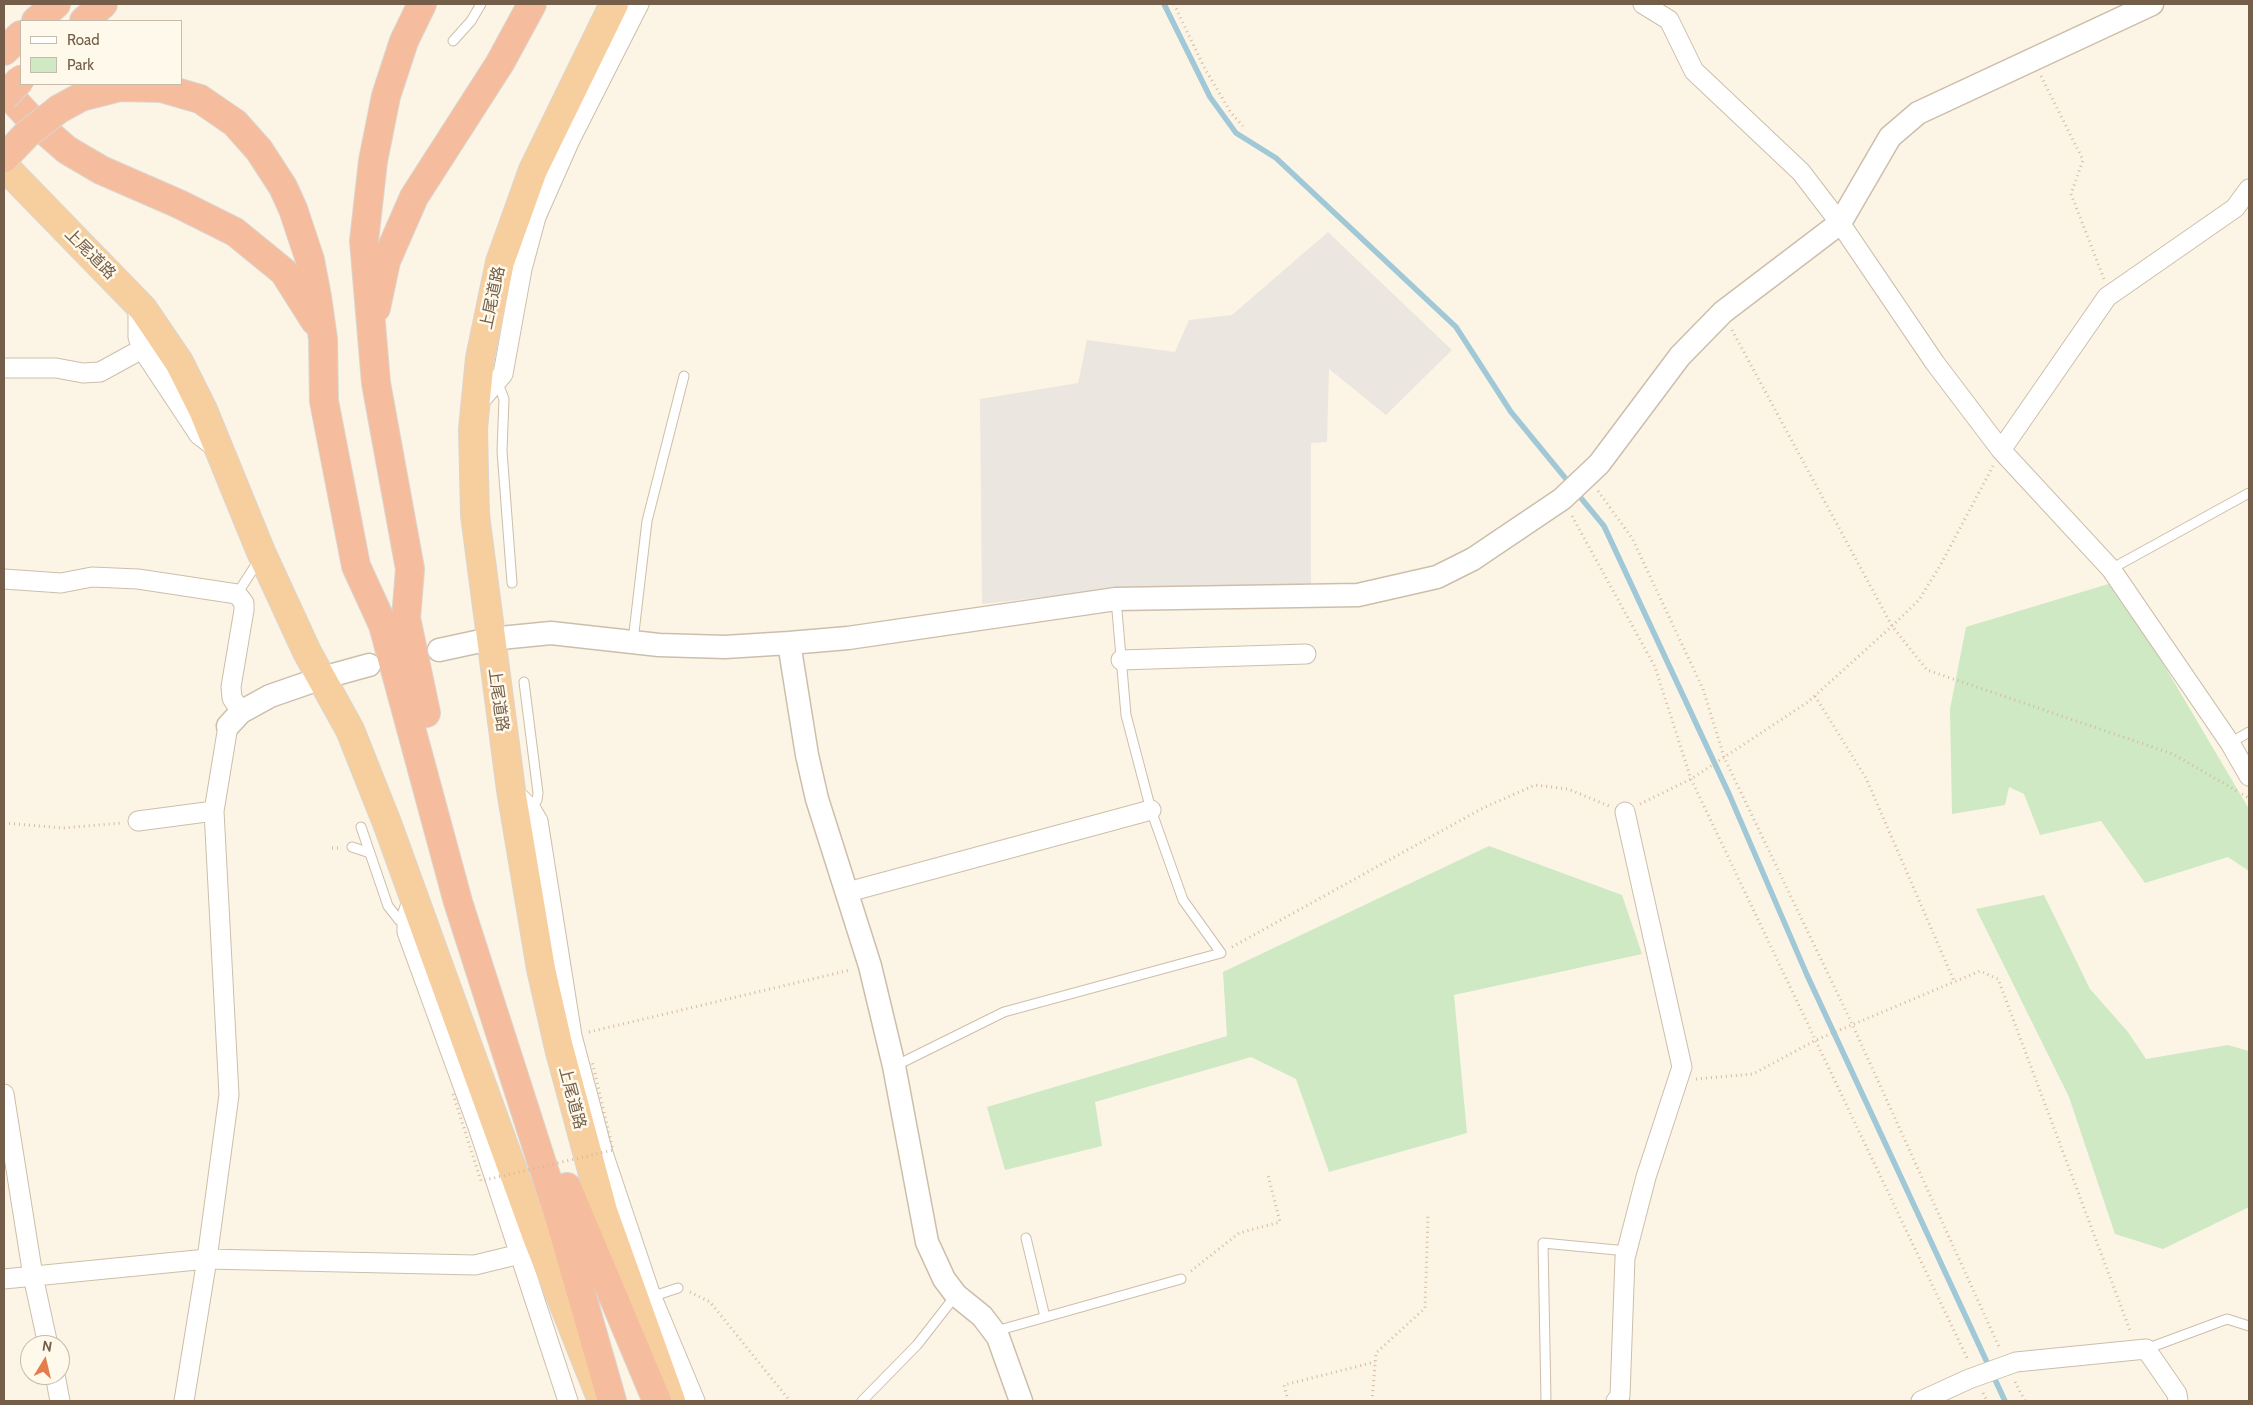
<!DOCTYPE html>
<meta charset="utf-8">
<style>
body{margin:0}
#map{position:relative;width:2253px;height:1405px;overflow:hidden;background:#fcf5e5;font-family:Cabin,sans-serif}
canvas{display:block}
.frame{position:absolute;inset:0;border:5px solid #745e4a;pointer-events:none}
.legend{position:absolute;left:20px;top:20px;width:162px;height:65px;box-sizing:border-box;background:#fff9eb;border:1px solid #c7bbab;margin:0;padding:6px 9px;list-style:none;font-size:15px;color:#745e4a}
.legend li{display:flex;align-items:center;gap:10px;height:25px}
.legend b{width:25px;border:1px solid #c7bbab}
.north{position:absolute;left:20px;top:1335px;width:50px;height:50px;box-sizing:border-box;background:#fff9eb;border:1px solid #c7bbab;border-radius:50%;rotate:9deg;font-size:14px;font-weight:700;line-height:20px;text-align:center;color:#745e4a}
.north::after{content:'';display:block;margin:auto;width:18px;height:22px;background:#e37e4c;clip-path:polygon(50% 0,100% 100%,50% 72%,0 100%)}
</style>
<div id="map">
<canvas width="2253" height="1405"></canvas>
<div class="frame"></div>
<ul class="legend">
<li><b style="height:6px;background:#fff"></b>Road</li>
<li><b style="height:14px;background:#cee9c3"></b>Park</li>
</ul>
<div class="north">N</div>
</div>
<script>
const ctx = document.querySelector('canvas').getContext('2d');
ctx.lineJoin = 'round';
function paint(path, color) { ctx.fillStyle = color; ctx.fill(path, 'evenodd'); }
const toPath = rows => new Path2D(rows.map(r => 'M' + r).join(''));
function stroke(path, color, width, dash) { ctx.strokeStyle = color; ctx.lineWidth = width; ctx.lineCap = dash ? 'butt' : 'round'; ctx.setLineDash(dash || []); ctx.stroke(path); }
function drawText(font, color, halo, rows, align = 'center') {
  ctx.font = font + ' Cabin,"Noto Sans JP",sans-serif'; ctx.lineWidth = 5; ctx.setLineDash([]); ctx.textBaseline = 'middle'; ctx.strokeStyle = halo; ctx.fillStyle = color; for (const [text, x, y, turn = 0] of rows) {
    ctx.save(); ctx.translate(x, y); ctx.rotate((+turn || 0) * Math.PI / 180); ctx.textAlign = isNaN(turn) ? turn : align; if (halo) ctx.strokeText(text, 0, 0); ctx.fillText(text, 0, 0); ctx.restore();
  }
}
const industrial = toPath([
 [1328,232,1452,350,1386,415,1329,369,1327,442,1311,443,1311,585,1117,589,982,604,980,399,1078,383,1087,340,1175,352,1189,320,1232,315]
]);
const green = toPath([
 [2115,582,2249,809,2249,871,2228,857,2145,883,2101,821,2040,835,2024,794,2009,787,2005,805,1952,814,1950,709,1966,627],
 [1489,846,1622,895,1642,954,1454,995,1467,1133,1329,1172,1296,1079,1251,1057,1095,1102,1102,1146,1005,1170,987,1107,1227,1036,1223,972],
 [2044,895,2090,989,2128,1032,2146,1059,2228,1045,2249,1051,2249,1207,2163,1249,2115,1234,2069,1097,1976,909]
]);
const stream = toPath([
 [1164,4,1210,97,1236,133,1276,158,1456,327,1511,412,1571,485],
 [1576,492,1604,526,1729,794,1807,975,2005,1401]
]);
const path = toPath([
 [1174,4,1204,67,1231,113,1243,126],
 [2041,76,2083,160,2071,194,2104,279],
 [1732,330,1892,626,1927,670,2173,754,2237,791],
 [1598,491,1632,538,1703,689,1724,757,1853,1026,2000,1349],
 [1572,516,1655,667,1691,779,1968,1360],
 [1815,696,1866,778,1954,981],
 [2242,794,2249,798],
 [1640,804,1691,779,1808,702,1892,626,1919,600,1940,566,1993,466],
 [4,823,63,828,122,823],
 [332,848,339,848],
 [1232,947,1483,808,1535,785,1568,789,1609,806],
 [589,1032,850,970],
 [1696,1079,1753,1074,1816,1040,1980,971,1998,979,2131,1333],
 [1191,1271,1239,1233,1280,1222,1268,1175],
 [690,1292,710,1302,790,1401],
 [2015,1382,2025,1401],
 [1983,1393,1987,1401],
 [1288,1401,1284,1385,1375,1362],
 [1372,1401,1376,1353,1425,1308,1428,1216]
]);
const service = toPath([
 [453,41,471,21,481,4],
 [497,381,504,399,502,451,512,583],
 [2111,569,2249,493],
 [237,594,259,560],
 [633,641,647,521,684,376],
 [524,682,538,793,537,800,531,809],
 [2230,743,2249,732],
 [361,827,388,906,399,920,407,922],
 [352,847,370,853],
 [895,1066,1004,1012,1221,953,1183,900,1151,810,1126,715,1116,599],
 [1026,1238,1045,1317],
 [651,1297,678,1288],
 [996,1331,1181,1279],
 [2146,1349,2227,1319,2249,1326],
 [862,1401,917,1345,956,1295],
 [1546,1401,1543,1243,1627,1251]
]);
const minor = toPath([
 [1643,4,1669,20,1694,71,1801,172,1840,223,1935,363,2001,450,2111,569,2230,743,2249,776],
 [138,304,138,337,142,349,199,435,216,448],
 [4,368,56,368,83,373,100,372,142,349],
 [477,404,503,374,522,269,536,217,570,140,639,4],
 [2001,450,2107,297,2235,208,2249,189],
 [4,579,61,583,92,577,138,579,237,594,244,603,244,610,231,687,232,698,241,712],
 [1121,660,1306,654],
 [511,790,531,809,538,821,572,1036,603,1153,650,1293,695,1401],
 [138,821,214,811],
 [848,892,1151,810],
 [413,898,407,916,407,932,478,1127,568,1401],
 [4,1094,33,1276,48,1345],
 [4,1279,207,1259,475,1265,520,1254],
 [55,1375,60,1401],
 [184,1401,207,1259,229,1095,214,811,228,726],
 [1616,1401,1620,1396,1625,1258,1646,1177,1682,1067,1625,812],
 [1921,1401,1969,1379,2016,1362,2146,1349,2177,1394,2178,1401]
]);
const tertiary = toPath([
 [789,643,807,755,817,799,870,966,894,1066,927,1242,944,1279,956,1295,982,1316,998,1337,1021,1401],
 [439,650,490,639,551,633,659,645,725,647,789,643,848,638,1116,599,1358,595,1437,577,1473,559,1562,499,1599,464,1680,356,1723,312,1840,223,1890,137,1918,113,2152,4],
 [228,726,241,712,270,696,322,678,369,665]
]);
const trunk = toPath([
 [614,4,533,170,500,262,480,358,473,429,475,515,511,790,541,969,559,1048,603,1211,671,1401],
 [4,166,143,309,179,362,203,410,261,552,307,652,350,730,387,823,537,1237,599,1393]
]);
const motorway = toPath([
 [422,4,404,41,386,96,373,161,364,241,376,383,410,569,406,618,426,713],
 [36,21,56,4],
 [84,21,103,4],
 [4,51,21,35],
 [4,90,29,117,67,150,101,170,179,204,235,232,284,272,315,321],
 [59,109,81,97,120,87,162,88,200,99,235,123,259,150,283,187,293,209,310,260,317,297,323,339,324,401,356,566,383,625,458,902,558,1213,612,1401],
 [376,308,386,261,414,197,500,63,532,4],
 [567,1187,657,1401]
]);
const pathBridge = toPath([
 [453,1094,481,1181,613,1150,592,1061]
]);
const motorwayBridge = toPath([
 [4,97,21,79],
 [4,158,27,134,59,109]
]);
const streetNames = [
 ["上尾道路",90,254,45],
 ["上尾道路",493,298,-78],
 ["上尾道路",498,700,82],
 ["上尾道路",572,1098,75]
];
paint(industrial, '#ebe6df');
paint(green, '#cee9c3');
stroke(stream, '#a0c8d6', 5.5);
stroke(service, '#cdbeab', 11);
stroke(minor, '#cdbeab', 21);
stroke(tertiary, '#cdbeab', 25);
stroke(trunk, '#dbd5d0', 30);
stroke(motorway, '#dbd5d0', 30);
stroke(path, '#d5baa0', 3, [1, 4]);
stroke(service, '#fff', 9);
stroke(minor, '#fff', 19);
stroke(tertiary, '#fff', 22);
stroke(trunk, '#f7cf9e', 28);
stroke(motorway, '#f5bd9d', 28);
stroke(motorwayBridge, '#dbd5d0', 30, []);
stroke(pathBridge, '#d5baa0', 3, [1, 4]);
stroke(motorwayBridge, '#f5bd9d', 28);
drawText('16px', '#745e4a', '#fff9eb', streetNames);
</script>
